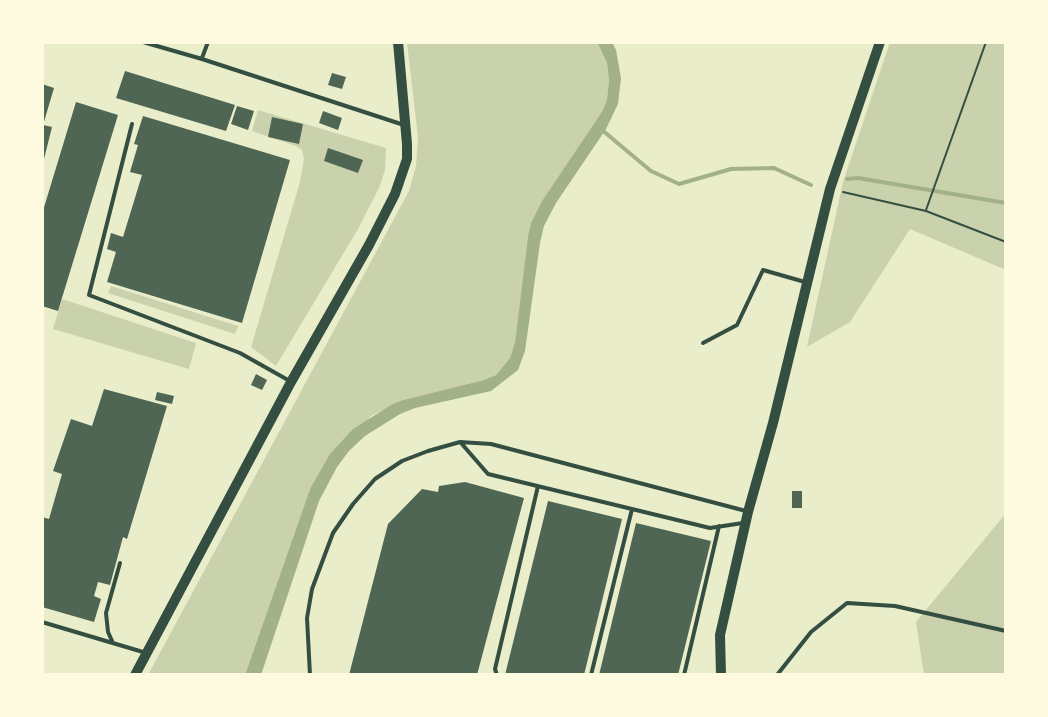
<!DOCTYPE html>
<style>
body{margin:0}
#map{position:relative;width:1048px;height:717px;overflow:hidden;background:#e9edc9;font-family:"IBM Plex Sans",sans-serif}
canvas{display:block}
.frame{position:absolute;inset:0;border:44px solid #fefae0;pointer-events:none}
</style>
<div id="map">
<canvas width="1048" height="717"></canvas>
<div class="frame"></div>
</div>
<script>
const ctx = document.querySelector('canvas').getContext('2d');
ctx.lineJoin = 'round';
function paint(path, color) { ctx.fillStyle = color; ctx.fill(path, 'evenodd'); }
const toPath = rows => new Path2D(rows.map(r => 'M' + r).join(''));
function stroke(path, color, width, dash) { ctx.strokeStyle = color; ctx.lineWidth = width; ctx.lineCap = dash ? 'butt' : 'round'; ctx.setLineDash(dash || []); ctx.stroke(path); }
const green = toPath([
 [407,42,597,42,607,63,609,81,607,99,603,110,542,201,531,223,528,236,515,342,510,358,496,375,484,380,403,400,371,416,310,489,245,675,148,675,409,191,416,166,418,138],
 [890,42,1006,42,1006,270,910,229,850,322,807,347,843,182],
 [258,110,386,148,385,170,379,188,358,229,276,366,251,347,300,182,304,159,302,150,296,146,252,131],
 [111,286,238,326,235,334,108,293],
 [62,299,196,343,189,369,53,329],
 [1006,513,1006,675,924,675,916,622]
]);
const water = toPath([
 [597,42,612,42,616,50,621,78,618,104,606,129,556,203,544,226,540,243,525,351,518,370,491,391,415,408,400,414,365,436,349,451,337,467,319,501,261,675,245,675,310,489,330,454,353,429,391,405,403,400,484,380,496,375,510,358,515,342,528,236,531,223,542,201,603,110,607,99,609,81,607,63]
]);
const stream = toPath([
 [602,130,651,171,679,184,731,169,774,168,811,185],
 [847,179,858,178,1006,203]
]);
const building = toPath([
 [125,71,235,105,226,131,116,98],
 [332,73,346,77,342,89,328,85],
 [42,84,54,88,43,125,52,127,43,163],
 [76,102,118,115,58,311,42,306,42,214],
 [237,106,254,111,248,130,231,124],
 [323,111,342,118,338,130,319,123],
 [143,116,290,160,242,323,107,282,116,252,107,249,111,233,123,237,142,175,130,172,138,145,134,144],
 [272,117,303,124,299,144,268,137],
 [328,148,363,160,358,173,324,161],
 [256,374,267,380,262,390,251,385],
 [104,389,167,406,127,539,123,537,110,585,98,582,94,596,101,599,94,622,42,607,42,517,49,519,62,474,53,471,71,419,92,426],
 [157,392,174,396,172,404,155,400],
 [465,482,524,498,477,675,349,675,388,524,422,489,438,492,439,486],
 [792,491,802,491,802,508,792,508],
 [548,501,622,519,584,675,505,675],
 [636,523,711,541,678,675,599,675]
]);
const path = toPath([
 [843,192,926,211,1006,242],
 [926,210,986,42]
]);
const service = toPath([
 [143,42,202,59,404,125],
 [202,58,208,42],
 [132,124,89,295,240,353,288,380],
 [703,343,737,325,763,270,805,282],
 [461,443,488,474,710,528,743,523],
 [42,622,143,652],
 [113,643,108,632,106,613,120,563],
 [310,675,307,618,312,589,333,533,353,504,375,479,402,461,428,451,460,442,491,444,746,511],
 [497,675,495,669,538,486],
 [591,675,632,509],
 [684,675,719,526],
 [777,675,811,632,847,603,895,606,1006,631]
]);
const tertiary = toPath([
 [135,675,291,382,369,245,395,194,407,159,407,144,398,42],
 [721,675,720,635,748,512,773,423,830,189,880,42]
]);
paint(green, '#cad2ad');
paint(water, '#a3b18a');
stroke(stream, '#a3b18a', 4);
paint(building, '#4f6655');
stroke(path, '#344e41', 2);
stroke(service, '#344e41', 4);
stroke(tertiary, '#344e41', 10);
</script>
